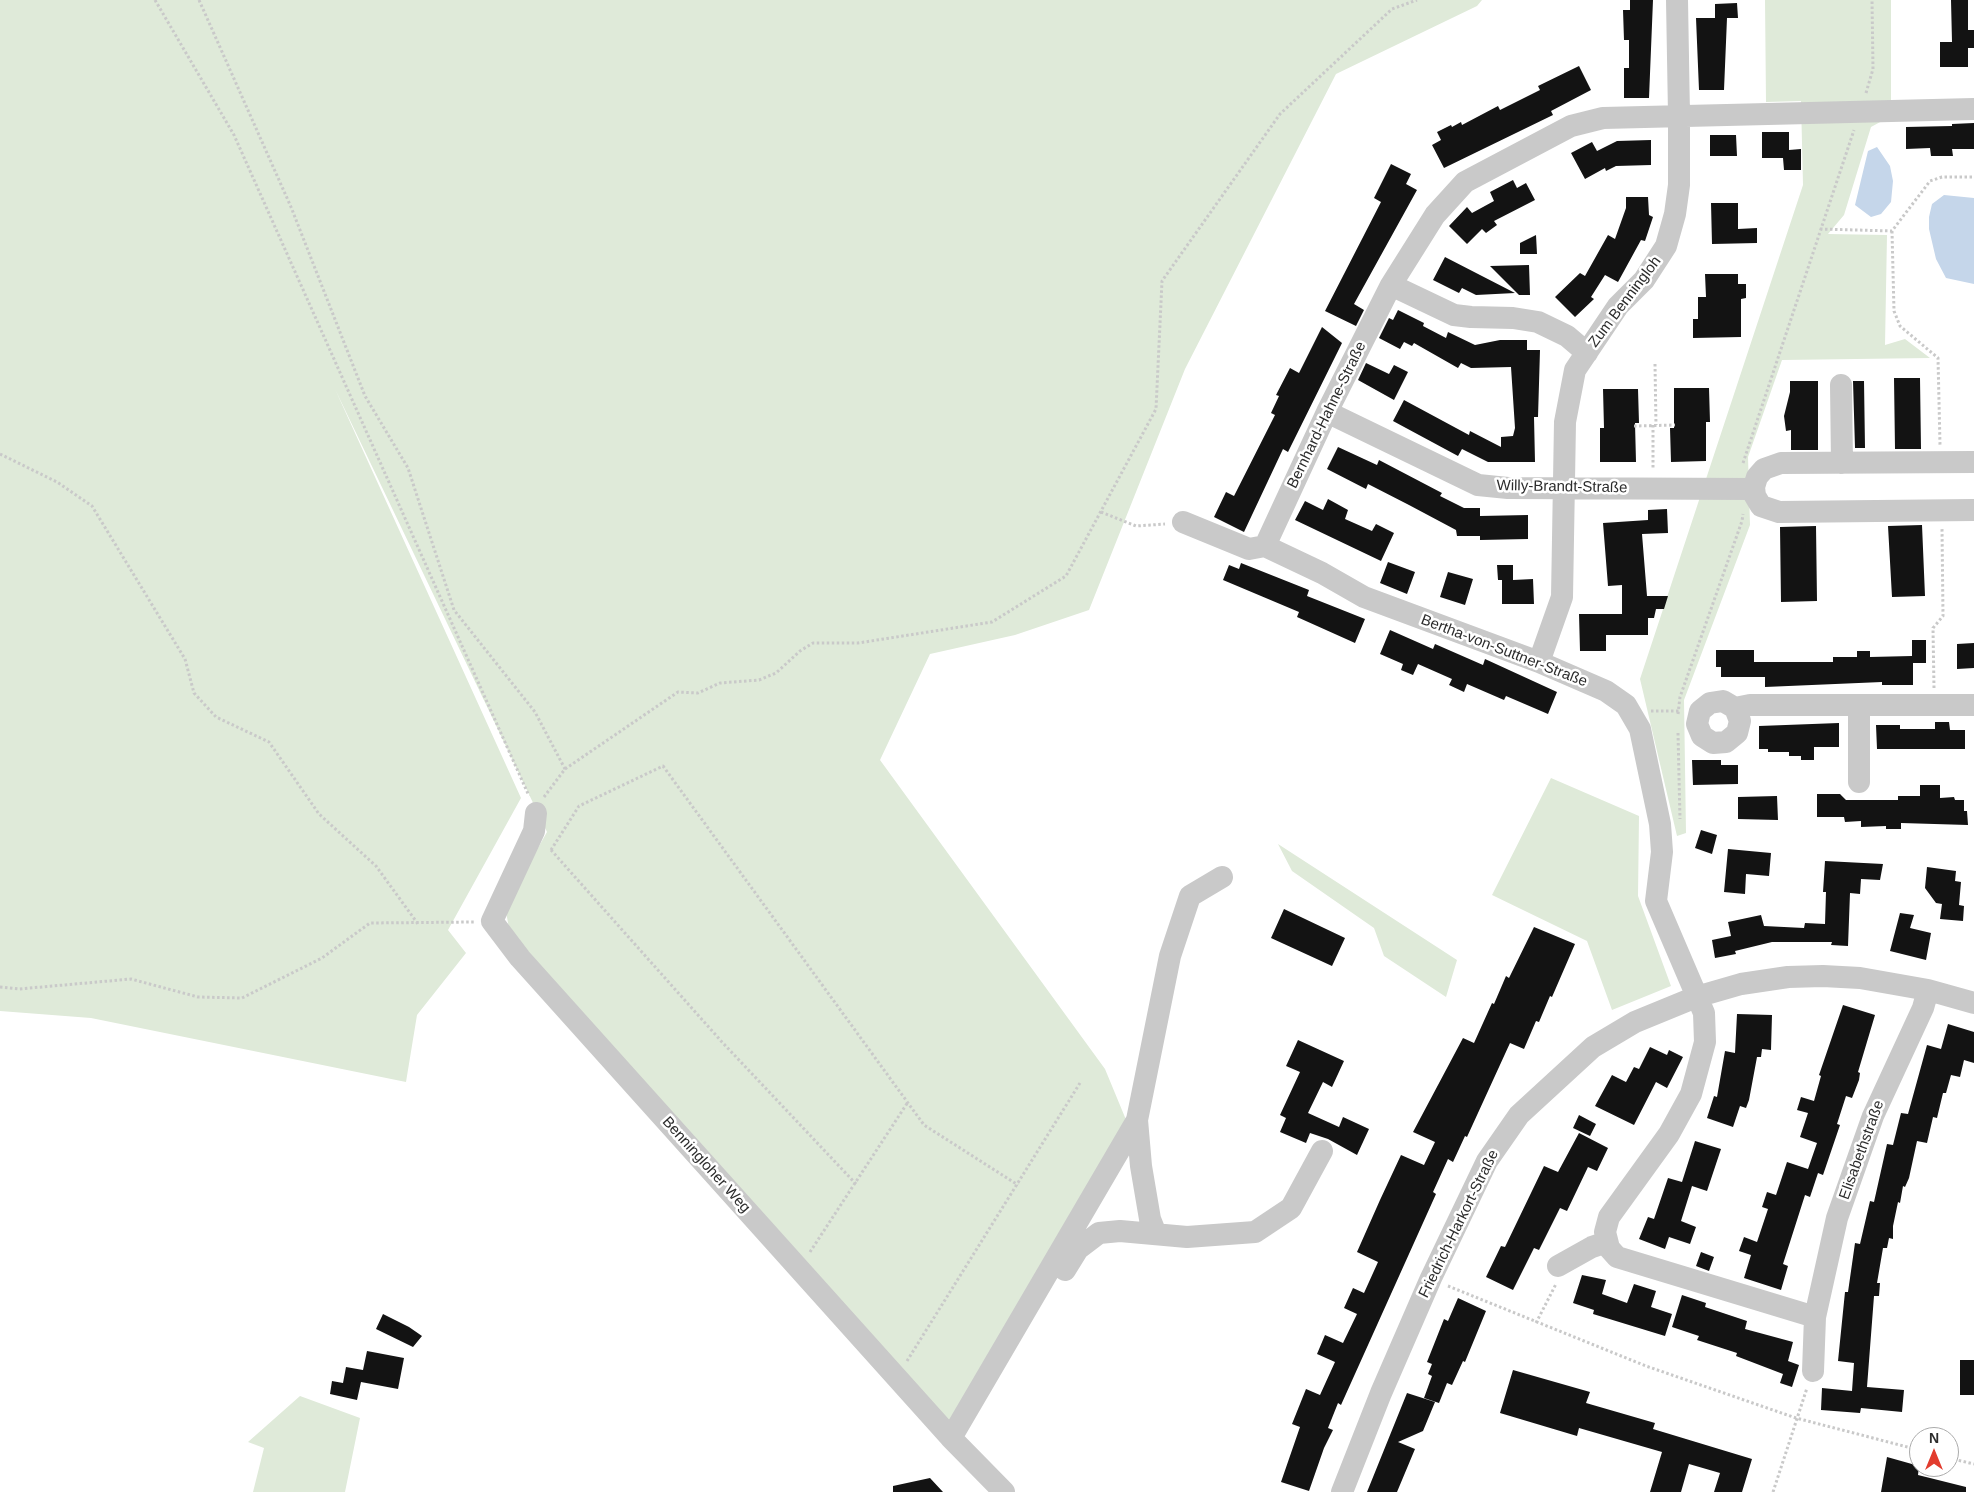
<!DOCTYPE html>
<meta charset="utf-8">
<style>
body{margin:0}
#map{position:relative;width:1974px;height:1492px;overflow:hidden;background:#fff;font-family:Helvetica,sans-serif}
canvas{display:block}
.north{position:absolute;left:1909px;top:1427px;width:50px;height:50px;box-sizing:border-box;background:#fff;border:1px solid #ababab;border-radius:50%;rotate:0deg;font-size:14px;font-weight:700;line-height:20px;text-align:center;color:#2c2c2c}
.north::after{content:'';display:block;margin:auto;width:18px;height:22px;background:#e23c2e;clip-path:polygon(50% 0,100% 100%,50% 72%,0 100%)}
</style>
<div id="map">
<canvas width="1974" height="1492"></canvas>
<div class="north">N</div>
</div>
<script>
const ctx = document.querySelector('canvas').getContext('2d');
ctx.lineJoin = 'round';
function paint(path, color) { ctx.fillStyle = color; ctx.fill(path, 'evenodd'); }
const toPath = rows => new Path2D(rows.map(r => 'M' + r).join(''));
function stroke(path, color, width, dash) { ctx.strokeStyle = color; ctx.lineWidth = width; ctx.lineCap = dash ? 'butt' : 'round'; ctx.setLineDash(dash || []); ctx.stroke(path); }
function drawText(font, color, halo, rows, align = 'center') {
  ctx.font = font + ' Helvetica,sans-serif'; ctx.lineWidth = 5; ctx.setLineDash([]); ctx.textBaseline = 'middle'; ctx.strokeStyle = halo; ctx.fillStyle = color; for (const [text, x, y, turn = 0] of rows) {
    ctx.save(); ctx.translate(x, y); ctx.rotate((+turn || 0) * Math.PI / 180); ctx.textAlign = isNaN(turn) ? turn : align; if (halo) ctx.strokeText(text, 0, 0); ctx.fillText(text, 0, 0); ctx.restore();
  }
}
const green = toPath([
 [0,0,1482,0,1477,6,1336,74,1185,369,1089,610,1015,635,930,654,880,760,1105,1069,1129,1127,950,1428,510,934,505,906,547,832,335,389,521,798,448,930,466,953,417,1015,406,1082,91,1018,0,1011],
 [1765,0,1891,0,1891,106,1882,121,1871,127,1844,215,1828,234,1887,235,1885,345,1905,339,1930,358,1782,360,1748,457,1750,525,1684,700,1686,833,1677,836,1640,679,1803,185,1801,101,1766,102],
 [1551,778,1639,816,1638,896,1671,986,1612,1010,1587,941,1492,895],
 [1278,844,1457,960,1446,997,1384,956,1374,928,1292,871],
 [300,1396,360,1418,345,1492,253,1492,264,1448,248,1442]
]);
const water = toPath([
 [1877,147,1890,166,1893,181,1891,202,1881,214,1871,217,1855,205,1868,151],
 [1944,195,1974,198,1974,284,1946,278,1936,259,1929,229,1929,217,1932,204]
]);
const building = toPath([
 [1630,0,1653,0,1649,98,1624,98,1624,68,1629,68,1629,40,1624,40,1623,10,1630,10],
 [1951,0,1968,0,1968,30,1974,30,1974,48,1968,48,1968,67,1940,67,1940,42,1952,42],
 [1737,3,1738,18,1727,18,1724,90,1699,90,1696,18,1715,18,1715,4],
 [1579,66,1591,90,1551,111,1553,115,1444,168,1432,145,1441,140,1437,132,1451,125,1452,127,1461,122,1462,125,1498,106,1500,110,1540,90,1538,86],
 [1974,123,1974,149,1952,149,1953,156,1931,156,1930,148,1906,149,1906,127,1952,126,1952,124],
 [1762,132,1789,132,1789,150,1801,149,1801,170,1784,170,1783,158,1762,158],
 [1710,135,1736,135,1737,156,1710,156],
 [1651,140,1651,165,1616,166,1606,171,1605,168,1585,179,1571,153,1592,142,1597,151,1617,141],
 [1391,164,1411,174,1406,184,1417,190,1354,304,1364,310,1356,326,1325,311,1381,202,1374,198],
 [1513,180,1517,188,1526,183,1535,200,1494,221,1497,225,1486,233,1482,229,1467,244,1449,226,1467,207,1472,213,1494,201,1490,192],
 [1626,197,1648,197,1649,215,1653,217,1645,241,1641,240,1618,282,1605,275,1591,297,1594,299,1575,317,1555,297,1580,273,1585,276,1608,235,1615,239,1626,208],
 [1711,203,1738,203,1738,229,1757,228,1757,243,1712,244],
 [1536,235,1537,254,1520,254,1520,243],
 [1445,257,1515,293,1476,295,1462,288,1459,293,1433,280],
 [1529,265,1530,295,1519,295,1490,266],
 [1705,274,1738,274,1738,284,1746,284,1746,298,1741,299,1741,337,1693,338,1693,319,1698,319,1698,297,1706,297],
 [1398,310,1424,323,1423,326,1446,338,1448,332,1475,345,1500,340,1527,340,1527,350,1540,350,1538,417,1534,417,1535,462,1488,462,1462,449,1458,456,1393,421,1404,400,1469,435,1470,431,1501,447,1501,437,1513,436,1515,428,1511,367,1471,368,1461,363,1458,368,1414,343,1412,346,1404,342,1400,349,1379,338,1389,318,1393,320],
 [1322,327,1342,343,1288,452,1283,449,1244,532,1214,517,1226,492,1234,496,1275,415,1271,413,1279,396,1276,395,1290,368,1299,373],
 [1366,363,1389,374,1394,365,1408,372,1394,400,1358,380],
 [1894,378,1920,378,1921,449,1895,449],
 [1790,381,1818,381,1818,450,1791,450,1791,430,1786,431,1784,416,1790,392],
 [1853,381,1864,381,1865,448,1855,448],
 [1674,388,1709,388,1710,422,1706,422,1706,461,1671,462,1670,428,1674,428],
 [1603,389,1638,389,1639,423,1635,423,1636,462,1600,462,1600,428,1604,428],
 [1338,447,1377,465,1379,460,1442,493,1440,496,1464,508,1480,508,1480,516,1528,515,1528,539,1480,540,1480,536,1457,536,1456,530,1409,505,1368,484,1366,489,1327,469],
 [1328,499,1348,510,1345,519,1372,531,1376,524,1394,533,1381,561,1295,520,1305,501,1323,510],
 [1667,509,1668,533,1642,534,1647,596,1668,596,1664,609,1656,609,1654,618,1648,618,1648,635,1606,635,1606,651,1580,651,1579,614,1622,614,1622,585,1608,586,1603,523,1648,520,1648,510],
 [1922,525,1925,596,1892,597,1888,526],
 [1816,526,1817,601,1781,602,1780,527],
 [1388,562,1415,572,1407,594,1380,583],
 [1241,563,1309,590,1307,596,1365,619,1355,643,1297,617,1299,612,1223,580,1229,565,1239,569],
 [1497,565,1513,565,1513,580,1533,579,1534,604,1502,604,1502,580,1498,580],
 [1448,572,1473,579,1465,605,1440,597],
 [1390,630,1433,649,1435,644,1483,665,1485,659,1557,692,1548,714,1506,696,1504,700,1467,684,1464,692,1449,685,1452,679,1418,664,1413,675,1401,670,1403,664,1380,654],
 [1912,640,1926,640,1926,663,1913,663,1913,685,1882,685,1882,682,1765,687,1765,677,1721,677,1721,667,1716,667,1716,650,1754,650,1754,662,1833,662,1833,657,1857,657,1857,651,1870,651,1870,657,1912,656],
 [1974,643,1974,668,1957,669,1957,644],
 [1935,722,1949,722,1950,730,1965,730,1965,749,1877,749,1876,725,1900,725,1900,729,1935,729],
 [1839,723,1839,747,1814,747,1814,760,1801,760,1801,756,1789,756,1789,752,1768,752,1768,749,1759,749,1759,726],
 [1692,760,1721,760,1721,765,1738,765,1738,784,1693,785],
 [1920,785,1940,785,1940,798,1954,797,1955,800,1964,800,1964,811,1967,811,1968,825,1901,823,1901,829,1886,829,1886,826,1861,827,1861,821,1845,822,1844,817,1817,817,1817,794,1840,794,1846,800,1898,800,1898,796,1920,796],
 [1777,796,1778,820,1738,819,1738,797],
 [1701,830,1717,835,1712,854,1695,848],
 [1728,849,1771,853,1769,876,1746,874,1745,894,1724,892],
 [1825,861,1883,864,1880,880,1861,879,1860,894,1850,893,1848,946,1831,945,1832,942,1772,942,1735,951,1736,954,1715,958,1712,940,1731,936,1728,922,1761,915,1764,926,1804,928,1805,923,1825,924,1826,892,1823,892],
 [1927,867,1956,871,1955,881,1961,882,1959,905,1964,906,1963,921,1940,919,1942,904,1936,903,1925,888],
 [1284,909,1345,938,1332,966,1271,938],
 [1900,913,1914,915,1910,928,1931,933,1926,960,1890,951],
 [1534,927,1575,944,1552,997,1550,996,1539,1022,1536,1021,1524,1049,1510,1043,1467,1137,1465,1136,1453,1162,1448,1159,1433,1192,1436,1194,1341,1405,1338,1403,1328,1428,1333,1430,1324,1448,1309,1491,1281,1482,1300,1427,1292,1424,1306,1389,1320,1395,1335,1362,1317,1354,1325,1335,1343,1343,1357,1314,1344,1308,1353,1288,1364,1293,1378,1262,1357,1252,1380,1200,1401,1155,1424,1165,1435,1142,1413,1132,1463,1038,1474,1043,1492,1003,1494,1004,1506,976,1509,978],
 [1843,1005,1875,1015,1858,1072,1860,1073,1859,1080,1852,1098,1846,1096,1837,1124,1840,1125,1823,1175,1818,1173,1810,1197,1805,1195,1783,1264,1788,1266,1781,1290,1744,1278,1751,1255,1739,1251,1744,1237,1757,1242,1768,1209,1762,1207,1767,1192,1776,1195,1787,1162,1808,1169,1817,1143,1800,1137,1808,1113,1797,1110,1801,1097,1814,1101,1821,1076,1819,1075],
 [1737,1014,1772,1015,1771,1050,1762,1049,1761,1057,1757,1057,1749,1100,1746,1108,1740,1106,1733,1127,1707,1118,1714,1096,1717,1097,1725,1051,1735,1053],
 [1948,1024,1974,1032,1974,1063,1964,1060,1960,1077,1951,1075,1946,1093,1943,1093,1937,1118,1933,1117,1927,1143,1917,1141,1909,1178,1905,1187,1903,1186,1900,1203,1898,1202,1893,1226,1893,1239,1889,1238,1887,1248,1883,1248,1877,1283,1880,1283,1879,1296,1874,1296,1867,1387,1904,1390,1902,1412,1861,1408,1860,1413,1821,1410,1822,1388,1852,1391,1854,1363,1838,1361,1845,1292,1848,1292,1855,1243,1860,1244,1870,1201,1874,1202,1887,1144,1893,1145,1901,1113,1908,1114,1927,1045,1941,1049],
 [1298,1040,1344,1061,1332,1087,1323,1082,1308,1113,1339,1127,1343,1117,1369,1129,1357,1155,1328,1139,1310,1133,1306,1143,1280,1132,1286,1118,1280,1115,1300,1072,1286,1066],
 [1650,1047,1667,1055,1669,1050,1683,1057,1667,1088,1656,1082,1634,1125,1595,1106,1612,1075,1626,1082,1634,1067,1639,1069],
 [1579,1115,1596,1124,1590,1136,1573,1128],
 [1579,1133,1608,1148,1597,1171,1588,1167,1567,1211,1560,1208,1539,1250,1534,1248,1513,1290,1486,1277,1501,1246,1505,1247,1544,1166,1558,1172],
 [1695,1141,1721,1149,1707,1191,1692,1186,1681,1221,1696,1227,1690,1244,1669,1237,1665,1249,1639,1239,1648,1217,1654,1219,1668,1178,1682,1182],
 [1701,1252,1714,1257,1709,1271,1696,1266],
 [1582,1275,1606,1280,1602,1294,1627,1303,1634,1284,1656,1291,1651,1307,1672,1314,1665,1336,1593,1314,1594,1310,1573,1303],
 [1682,1295,1706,1303,1705,1307,1747,1321,1745,1329,1793,1342,1788,1361,1799,1365,1792,1387,1780,1383,1783,1374,1736,1356,1737,1353,1697,1340,1699,1336,1672,1327],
 [1458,1298,1486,1311,1465,1362,1463,1361,1452,1385,1447,1383,1439,1403,1424,1398,1432,1376,1428,1374,1432,1364,1427,1362,1444,1319,1448,1321],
 [383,1314,409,1327,422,1336,413,1347,376,1329],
 [367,1351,404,1358,398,1389,361,1382,357,1400,330,1394,332,1381,343,1383,346,1367,363,1370],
 [1960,1360,1974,1360,1974,1395,1960,1395],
 [1513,1370,1590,1392,1586,1403,1655,1423,1653,1429,1752,1459,1742,1492,1714,1492,1720,1473,1689,1464,1681,1492,1650,1492,1662,1452,1579,1428,1577,1436,1500,1413],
 [1407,1393,1435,1402,1423,1431,1398,1442,1415,1449,1397,1492,1367,1492],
 [1887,1457,1919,1466,1918,1475,1966,1487,1966,1492,1881,1492],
 [930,1478,943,1492,893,1492,893,1486]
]);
const path = toPath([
 [155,0,234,135,529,796],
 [199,0,291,207,365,396,408,468,454,610,535,712,565,769],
 [1866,93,1873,69,1872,0],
 [1820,229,1892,231,1930,181,1942,177,1974,177],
 [1892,231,1894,311,1900,326,1938,358,1940,445],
 [1655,364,1656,425],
 [1653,425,1653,470],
 [1634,426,1675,425],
 [0,454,57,482,92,506,185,659,194,693,216,717,269,742,319,814,376,866,418,924],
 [1743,463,1854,130],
 [1101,512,1136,526,1165,524],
 [1934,688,1933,628,1943,616,1942,528],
 [1651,711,1680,711],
 [1678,714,1680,697,1742,521,1743,514],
 [1678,733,1680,819],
 [544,797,565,769,678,692,698,693,720,683,759,680,776,673,800,651,813,643,858,643,992,622,1066,576,1156,409,1162,281,1280,114,1392,9,1417,0],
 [551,850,579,806,663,766,924,1125,1018,1185],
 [551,850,722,1042,856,1184],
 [0,987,19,989,131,979,198,997,242,998,322,958,370,923,474,922],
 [810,1252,908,1102],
 [1448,1286,1646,1366,1796,1418,1919,1450],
 [1536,1323,1556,1284],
 [907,1361,1080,1083],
 [1949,1458,1974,1464],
 [1773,1492,1807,1388]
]);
const minor = toPath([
 [1391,285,1454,315,1471,317,1513,318,1538,322,1567,336,1587,353],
 [1841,385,1842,463],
 [1327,412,1478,485,1508,488,1754,489],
 [1974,462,1781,463,1764,469,1757,477,1754,487,1755,496,1761,506,1779,512,1974,510],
 [1183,522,1249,549,1265,546,1322,573,1364,597,1539,662,1606,691,1626,705,1640,729,1660,824,1662,852,1656,901,1704,1013,1705,1042,1691,1094,1669,1134,1609,1217,1605,1232,1609,1248,1617,1257,1815,1317],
 [1265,546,1327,412,1391,285,1435,215,1465,182,1571,126,1603,118,1974,109],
 [1539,662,1562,597,1565,422,1575,370,1618,306,1644,280,1666,246,1675,214,1679,185,1679,115,1677,0],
 [1859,705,1859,782],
 [1735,708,1740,721,1737,733,1726,742,1713,743,1702,736,1697,724,1700,711,1710,703,1723,701,1735,708,1750,705,1974,705],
 [536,813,534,831,492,921,520,958,951,1438,1004,1492],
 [1137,1120,1141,1166,1150,1219,1156,1234],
 [1558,1266,1592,1247,1607,1242],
 [1065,1270,1078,1249,1099,1233,1120,1231,1187,1237,1255,1232,1291,1208,1322,1151],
 [1813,1371,1815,1317,1837,1218,1873,1116,1923,1008,1928,990],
 [951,1438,1137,1120,1170,956,1190,896,1222,877],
 [1342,1492,1381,1393,1431,1278,1487,1161,1519,1115,1593,1047,1635,1022,1696,997,1741,984,1788,977,1823,976,1860,978,1928,990,1974,1003]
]);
const streetNames = [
 ["Zum Benningloh",1625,302,-53],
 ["Bernhard-Hahne-Straße",1327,415,-64],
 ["Willy-Brandt-Straße",1562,487,1],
 ["Bertha-von-Suttner-Straße",1504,651,21],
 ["Elisabethstraße",1862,1150,-70],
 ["Benningloher Weg",706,1165,48],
 ["Friedrich-Harkort-Straße",1459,1224,-64]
];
paint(green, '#dfead9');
paint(water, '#c5d6ea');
paint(building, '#131313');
stroke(path, '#c9c9c9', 3, [2.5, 2.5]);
stroke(minor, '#c9c9c9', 22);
drawText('15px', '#2c2c2c', '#fff', streetNames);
</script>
